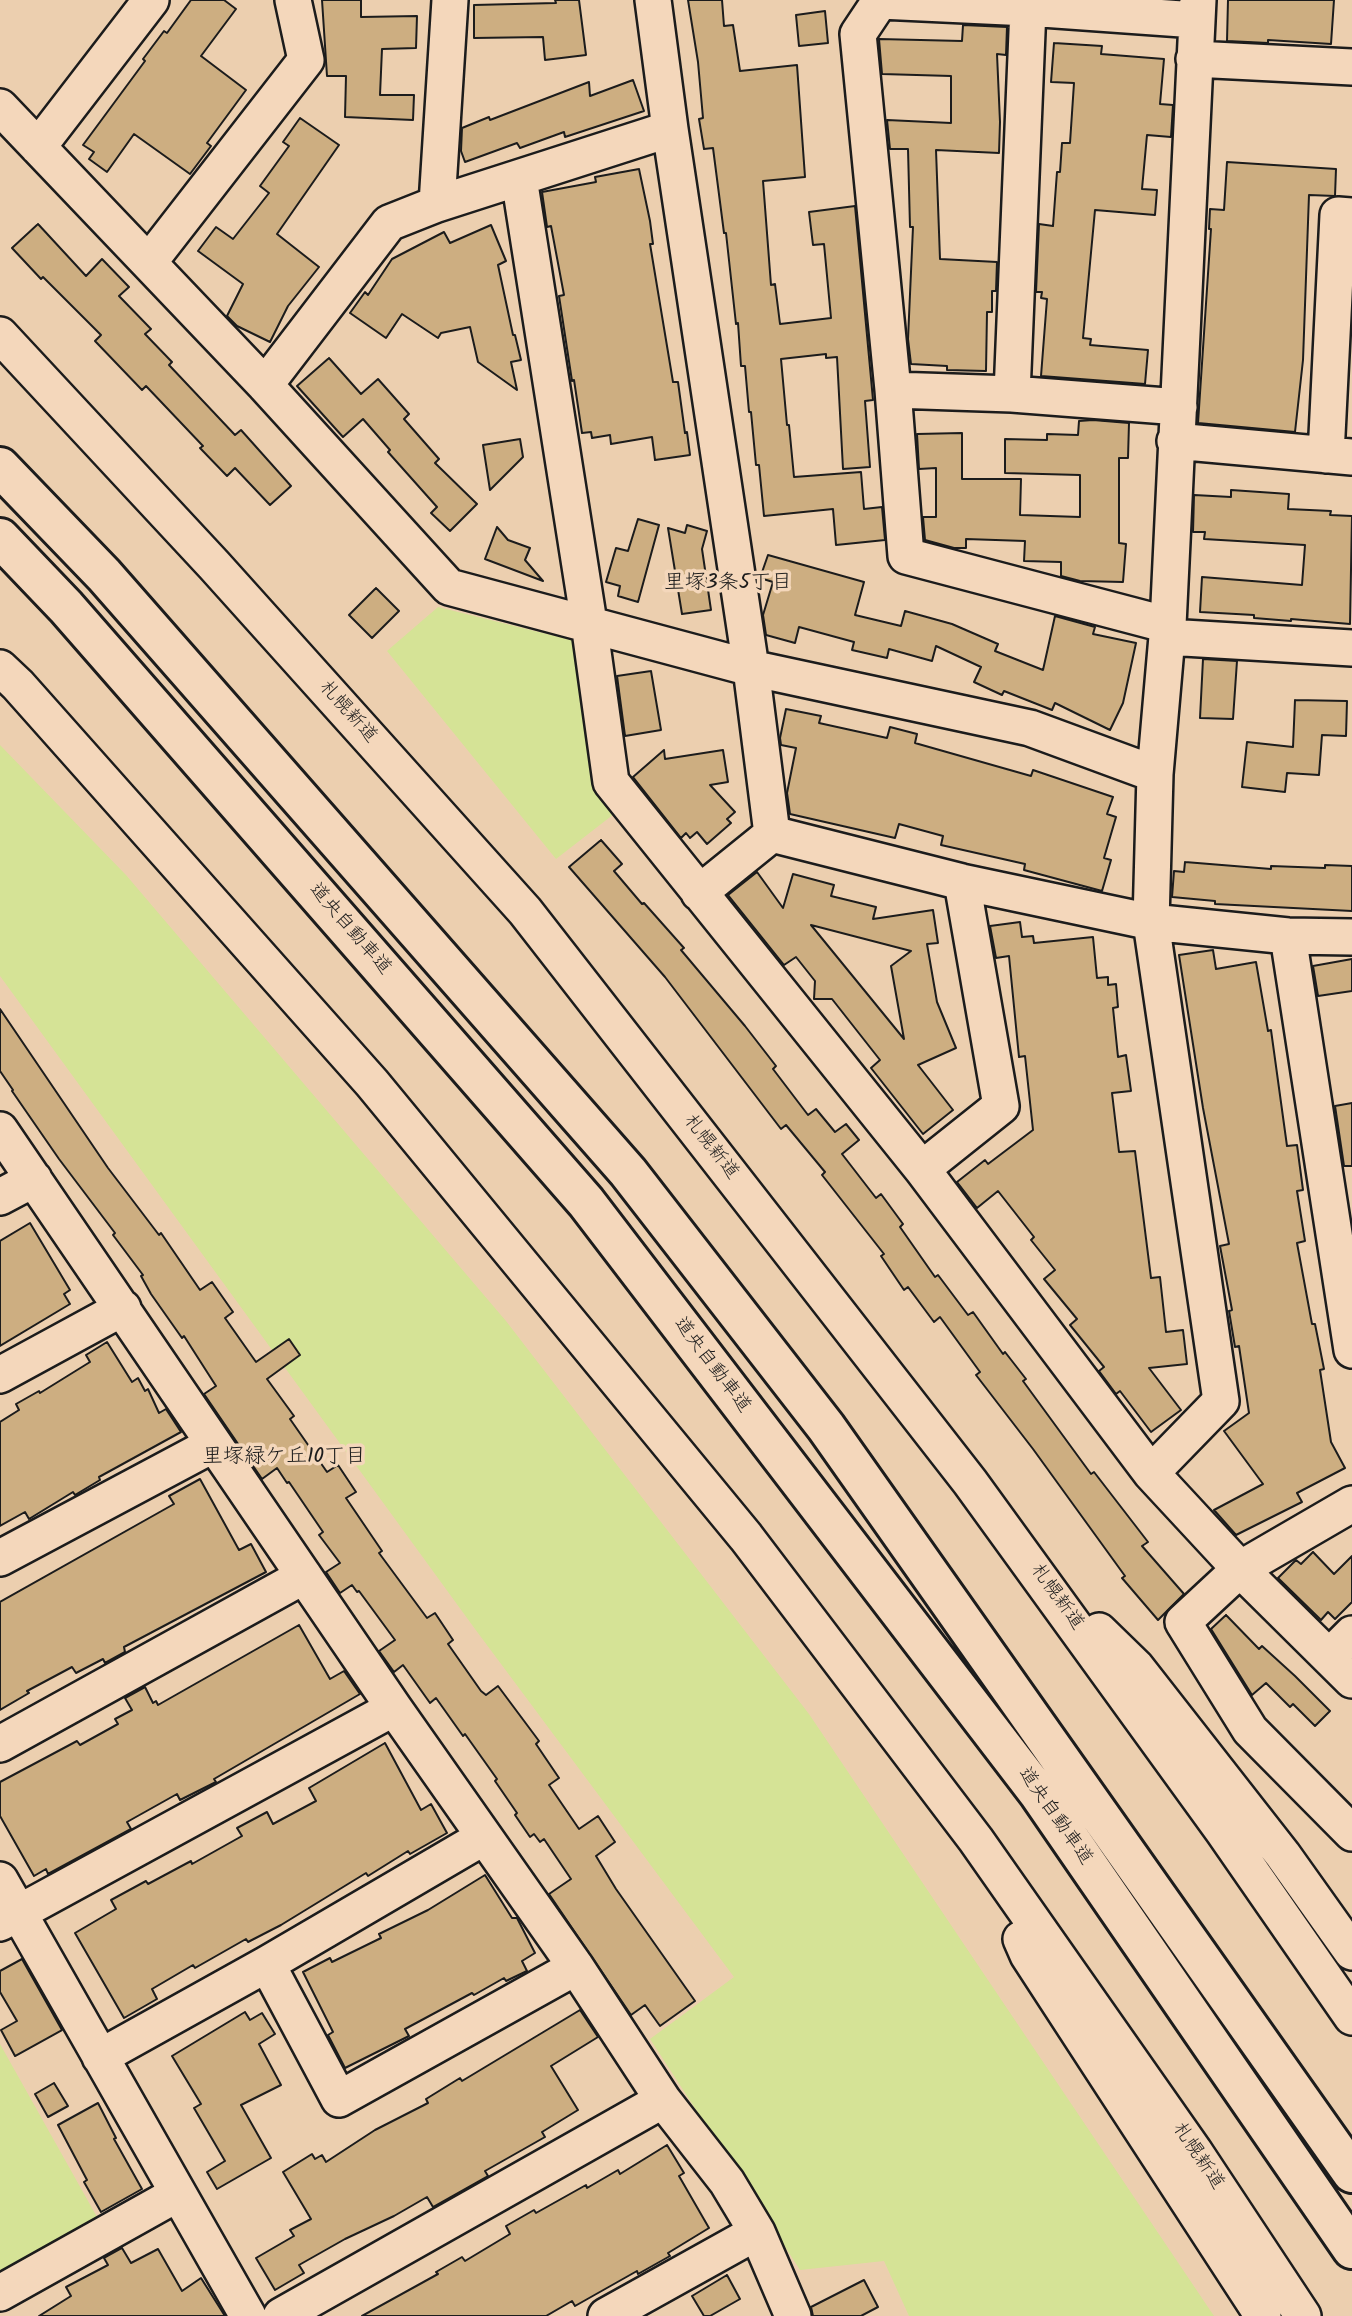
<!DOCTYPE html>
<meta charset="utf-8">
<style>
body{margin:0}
canvas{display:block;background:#eccfaf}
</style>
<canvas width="1352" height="2316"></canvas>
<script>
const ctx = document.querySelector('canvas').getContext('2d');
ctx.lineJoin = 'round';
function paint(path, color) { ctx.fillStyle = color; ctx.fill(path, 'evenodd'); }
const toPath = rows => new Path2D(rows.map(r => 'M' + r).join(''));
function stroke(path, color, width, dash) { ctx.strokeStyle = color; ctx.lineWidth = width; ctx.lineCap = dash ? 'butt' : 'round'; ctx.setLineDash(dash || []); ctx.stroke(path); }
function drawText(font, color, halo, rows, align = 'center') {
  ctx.font = font + ' Kalam,"Klee One",sans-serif'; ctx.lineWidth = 7; ctx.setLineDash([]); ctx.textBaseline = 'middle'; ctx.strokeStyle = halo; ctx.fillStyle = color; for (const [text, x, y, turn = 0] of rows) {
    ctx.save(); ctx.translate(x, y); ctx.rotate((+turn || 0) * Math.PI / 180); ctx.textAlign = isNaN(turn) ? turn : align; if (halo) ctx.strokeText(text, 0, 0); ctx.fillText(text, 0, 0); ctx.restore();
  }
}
const green = toPath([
 [438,607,583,643,602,797,614,814,556,859,387,651],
 [0,745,126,875,506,1321,809,1714,1214,2316,909,2316,884,2261,800,2270,650,2039,734,1977,475,1629,0,976],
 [0,2044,97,2217,0,2272]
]);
const building = toPath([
 [191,0,224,0,236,9,201,56,246,90,207,143,211,146,190,174,134,134,107,172,89,159,94,152,83,145,145,61,143,59,164,31,167,33,191,0],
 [322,0,361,0,361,17,417,16,416,48,382,49,380,95,414,95,413,120,345,117,346,76,327,76,322,0],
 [555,0,579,0,586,55,545,60,543,37,474,38,474,5,556,3,555,0],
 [688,0,722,0,724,26,733,25,740,71,797,65,805,177,763,181,771,285,775,284,780,324,831,318,824,244,813,245,809,212,855,206,873,400,865,401,870,467,843,469,837,357,826,358,826,354,781,359,787,425,789,425,794,477,861,472,864,509,882,507,885,540,836,545,833,509,764,516,759,465,756,465,751,412,749,412,745,366,741,366,738,323,736,324,726,233,724,233,713,148,704,149,699,119,703,118,698,62,688,0],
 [1228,0,1334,0,1331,44,1268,40,1268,43,1227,41,1228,0],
 [825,11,828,43,799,46,796,15,825,11],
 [963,25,1007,27,1006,55,997,54,1000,122,999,153,936,150,940,259,997,262,996,291,992,291,992,312,987,312,986,371,947,370,947,366,911,364,908,339,913,227,910,227,908,149,890,149,887,120,951,123,951,76,882,74,879,39,962,41,963,25],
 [1054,43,1102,46,1101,54,1164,59,1160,104,1173,105,1171,137,1147,135,1142,189,1157,190,1155,215,1095,210,1083,338,1091,339,1090,345,1148,350,1145,384,1041,376,1047,299,1041,298,1042,292,1036,292,1039,224,1053,226,1057,172,1060,172,1062,143,1070,143,1074,83,1051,82,1054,43],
 [633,80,644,111,565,137,564,132,520,148,517,143,465,162,461,151,462,128,489,117,490,120,589,82,590,96,633,80],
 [300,118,339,145,277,234,319,267,288,306,270,342,237,326,227,316,243,284,198,251,216,227,233,239,269,193,260,186,289,146,283,142,300,118],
 [1227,162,1336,169,1335,196,1309,195,1303,360,1295,432,1198,423,1211,229,1209,229,1210,209,1224,210,1227,162],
 [639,169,650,221,653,244,650,244,673,382,678,382,685,433,687,432,690,455,655,460,652,437,611,444,610,435,592,438,591,432,582,433,574,380,572,381,559,296,564,295,551,226,547,227,542,192,596,182,595,177,639,169],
 [38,224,86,276,102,259,129,287,119,296,151,329,145,334,172,362,169,365,235,435,241,430,291,486,270,505,235,468,227,476,200,448,203,446,146,386,142,390,95,341,101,335,43,277,41,279,12,248,38,224],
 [491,225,506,261,498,265,513,335,515,335,521,360,511,362,517,390,478,362,470,327,441,333,438,338,402,314,386,338,350,313,365,292,368,295,392,259,444,232,450,243,491,225],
 [329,358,361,394,378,379,409,414,404,419,439,459,435,463,477,504,450,531,431,513,437,507,388,452,390,450,363,419,343,437,297,386,329,358],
 [1093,420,1129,423,1128,458,1119,458,1119,543,1126,544,1123,582,1080,581,1061,576,1061,562,1024,561,1025,541,966,539,966,548,954,548,925,540,923,517,936,517,936,468,919,469,917,434,962,433,962,479,1021,479,1020,515,1080,517,1080,475,1005,473,1005,439,1047,440,1047,434,1078,435,1079,421,1093,420],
 [520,439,523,457,490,490,483,445,520,439],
 [1231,490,1289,494,1288,509,1331,511,1330,515,1352,516,1350,624,1291,619,1291,621,1254,618,1254,615,1200,612,1202,577,1302,585,1305,545,1204,539,1205,532,1193,532,1194,495,1231,497,1231,490],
 [638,519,659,525,638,602,618,596,620,586,606,582,616,548,628,551,638,519],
 [687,525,707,531,702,549,711,610,682,614,668,528,685,533,687,525],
 [497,527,508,540,530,548,525,560,543,581,485,559,497,527],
 [768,555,864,582,855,615,901,626,905,611,952,624,998,644,995,651,1043,670,1055,616,1095,627,1093,634,1136,643,1123,703,1110,730,1055,703,1052,710,1004,691,1002,695,974,682,981,667,936,646,932,661,889,649,887,658,852,650,854,642,799,627,795,643,766,635,763,615,773,582,760,578,768,555],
 [376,588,399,611,372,638,349,615,376,588],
 [1203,659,1237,661,1233,719,1200,718,1203,659],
 [651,671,661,730,625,736,617,676,651,671],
 [1295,700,1347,701,1346,736,1322,735,1319,775,1287,773,1285,792,1242,787,1247,742,1293,747,1295,700],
 [786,709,821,716,819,723,887,738,890,727,917,734,915,743,1031,776,1033,770,1113,797,1107,814,1116,817,1104,858,1111,860,1102,891,1024,870,1025,864,941,845,943,836,899,824,895,838,790,814,787,793,796,748,781,745,780,738,786,709],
 [664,750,665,759,723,750,728,782,710,785,735,812,727,819,731,823,707,844,697,832,690,838,686,833,681,838,633,777,664,750],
 [601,840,622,864,614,871,642,904,644,903,684,948,681,950,745,1026,776,1066,773,1069,808,1115,816,1109,835,1132,846,1124,859,1140,842,1154,876,1198,881,1194,903,1224,900,1227,935,1277,938,1275,968,1315,973,1312,1003,1354,1005,1352,1026,1379,1023,1381,1091,1474,1094,1472,1148,1542,1142,1546,1184,1594,1158,1620,1122,1578,1125,1576,1033,1449,976,1375,980,1372,940,1317,934,1322,908,1287,904,1290,881,1256,884,1254,822,1175,825,1172,786,1125,781,1129,665,977,569,867,601,840],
 [1185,862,1271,869,1271,866,1325,868,1325,865,1352,866,1352,911,1215,904,1215,901,1172,897,1174,871,1184,872,1185,862],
 [757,872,783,908,793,874,834,885,831,896,876,907,873,919,933,910,938,943,927,944,937,1002,956,1048,918,1065,953,1110,923,1134,871,1068,880,1060,832,999,814,999,815,981,796,957,784,965,728,895,757,872],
 [811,925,911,951,891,966,904,1039,811,925],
 [1020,922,1022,937,1033,936,1034,943,1093,937,1097,978,1108,977,1108,985,1116,984,1118,1007,1113,1008,1118,1057,1126,1055,1131,1091,1112,1093,1119,1152,1135,1151,1151,1278,1160,1277,1166,1332,1183,1330,1187,1364,1149,1368,1181,1410,1151,1432,1120,1391,1116,1394,1099,1371,1104,1367,1070,1325,1077,1319,1044,1279,1055,1270,1031,1240,1034,1237,998,1191,977,1208,957,1182,985,1160,988,1164,1033,1130,1025,1056,1019,1057,1009,956,996,958,990,926,1020,922],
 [1213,950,1216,969,1256,962,1268,1031,1271,1030,1287,1146,1297,1145,1303,1190,1297,1191,1305,1241,1297,1243,1312,1324,1315,1324,1324,1369,1320,1370,1331,1442,1345,1468,1297,1493,1302,1502,1236,1535,1214,1510,1263,1484,1224,1431,1249,1413,1239,1346,1235,1347,1229,1311,1232,1310,1220,1246,1229,1244,1203,1108,1179,955,1213,950],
 [1352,959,1352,991,1318,996,1313,966,1352,959],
 [0,1009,108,1168,159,1235,161,1233,200,1290,212,1282,233,1312,225,1318,256,1362,289,1339,300,1355,267,1379,294,1416,290,1419,327,1472,338,1465,356,1492,346,1498,382,1551,379,1553,427,1618,435,1613,453,1640,448,1644,481,1691,486,1695,498,1686,539,1741,536,1744,559,1778,549,1785,579,1829,598,1816,615,1842,596,1856,616,1889,695,2001,660,2026,645,2005,631,2015,549,1894,571,1879,544,1839,540,1842,534,1834,530,1837,515,1815,517,1813,495,1781,497,1779,465,1734,463,1736,436,1698,430,1703,403,1665,394,1672,379,1651,395,1640,359,1591,357,1592,352,1585,340,1593,326,1572,340,1563,319,1535,323,1532,289,1482,287,1483,277,1468,262,1479,204,1394,216,1386,184,1336,182,1338,151,1294,141,1276,143,1275,113,1235,115,1233,59,1159,12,1091,13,1090,0,1071,0,1009],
 [1352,1103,1352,1166,1344,1166,1335,1106,1352,1103],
 [30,1223,70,1290,64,1294,70,1304,0,1346,0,1241,30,1223],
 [107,1342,132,1382,138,1378,145,1391,148,1389,159,1413,166,1409,181,1432,99,1477,100,1480,75,1495,73,1492,29,1519,25,1512,0,1526,0,1422,19,1410,16,1404,39,1391,40,1393,90,1362,86,1355,107,1342],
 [200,1479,239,1550,251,1544,266,1572,124,1647,125,1652,105,1663,103,1659,76,1673,72,1667,27,1691,29,1693,0,1710,0,1602,174,1504,169,1496,200,1479],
 [1313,1552,1334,1574,1352,1556,1352,1602,1335,1619,1328,1612,1321,1620,1278,1578,1296,1560,1301,1564,1313,1552],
 [1226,1615,1259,1649,1262,1646,1295,1676,1330,1711,1315,1726,1293,1704,1290,1707,1266,1683,1252,1695,1211,1629,1226,1615],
 [299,1625,330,1679,344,1671,360,1694,214,1779,216,1782,180,1800,177,1794,127,1822,131,1829,48,1874,46,1869,34,1876,0,1816,0,1782,77,1741,80,1745,118,1724,115,1719,132,1710,125,1698,145,1687,153,1703,156,1701,158,1705,299,1625],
 [385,1743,421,1810,431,1804,447,1833,410,1854,408,1851,368,1876,366,1873,281,1925,248,1942,246,1939,195,1968,193,1965,152,1989,157,1999,124,2018,75,1933,116,1909,111,1900,146,1881,148,1884,191,1861,192,1864,242,1836,237,1828,267,1812,273,1824,316,1801,309,1788,385,1743],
 [485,1875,512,1918,517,1918,535,1953,522,1961,527,1971,506,1981,504,1978,474,1995,472,1993,405,2029,409,2036,345,2068,328,2035,333,2032,303,1972,330,1958,332,1962,381,1938,379,1934,428,1910,485,1875],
 [22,1959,62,2030,15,2056,1,2030,17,2021,0,1992,0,1971,22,1959],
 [580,2010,598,2037,551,2066,578,2110,542,2132,545,2137,485,2171,488,2176,433,2207,427,2197,394,2216,345,2239,299,2265,304,2273,275,2290,256,2258,294,2236,290,2230,311,2219,283,2172,312,2154,315,2159,322,2155,326,2162,375,2130,428,2103,426,2099,460,2078,462,2081,580,2010],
 [245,2012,250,2020,262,2013,275,2034,259,2044,281,2085,241,2105,271,2158,217,2189,207,2172,225,2161,194,2108,201,2104,172,2056,245,2012],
 [54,2083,68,2106,48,2117,35,2094,54,2083],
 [98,2103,116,2138,114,2139,142,2189,101,2212,84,2182,87,2180,58,2125,98,2103],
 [667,2145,684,2173,679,2176,709,2228,668,2253,670,2256,638,2274,637,2271,575,2306,572,2301,546,2316,362,2316,438,2274,436,2272,462,2257,465,2261,510,2234,506,2226,534,2210,536,2213,586,2185,587,2188,618,2170,620,2174,667,2145],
 [122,2248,131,2263,158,2249,182,2291,201,2278,225,2316,39,2316,71,2296,66,2287,108,2265,104,2258,122,2248],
 [727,2275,740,2299,710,2316,704,2316,692,2296,727,2275],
 [864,2280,878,2307,861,2316,813,2316,811,2307,864,2280]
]);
const minor = toPath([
 [653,0,670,129,751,668,772,834],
 [1194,59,1352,67],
 [0,107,265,385,449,587,751,668,1030,728,1155,774],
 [38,147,151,0],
 [519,178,589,623,611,782,922,1169,1151,1473,1240,1569,1352,1680],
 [437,204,450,0],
 [149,262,306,60,293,0],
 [0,335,214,565,525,911,970,1482,1223,1831,1352,2017],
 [265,385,389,223,437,204,670,129],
 [893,390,1012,394,1179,407],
 [1012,394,1028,8],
 [1175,441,1352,457],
 [1326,455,1338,215,1352,216],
 [1168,625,906,556,893,390,858,34,880,1,1028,8,1196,20],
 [1167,637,1352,648],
 [0,668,18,685,372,1083,746,1537,976,1840,1194,2151,1303,2316],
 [699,893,772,834,962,882,1151,922,1288,936,1352,937],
 [1288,936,1352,1350],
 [0,1130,394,1708,576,1967,663,2100,727,2182,757,2232,793,2316],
 [922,1169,1001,1106,962,882],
 [0,1197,34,1179],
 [0,1375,123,1308],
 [1151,1473,1221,1401,1151,922,1155,774,1168,625,1198,0],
 [1352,1504,1240,1569,1183,1622,1250,1730,1352,1833],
 [0,1558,214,1444],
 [1099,1631,1136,1667,1283,1855,1352,1952],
 [1329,1657,1352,1634],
 [0,1744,304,1576],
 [0,1880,248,2316],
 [0,1923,394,1708],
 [1021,1939,1028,1955,1263,2316],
 [267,1964,339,2099,576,1967],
 [100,2057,267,1964,484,1837],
 [0,2293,177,2194],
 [281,2316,663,2100],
 [606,2316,757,2232]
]);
const highway = toPath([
 [0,467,104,575,628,1172,826,1427,1352,2173],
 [0,538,66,607,586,1202,1039,1794,1352,2249]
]);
const streetNames = [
 ["札幌新道",347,713,48],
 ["道央自動車道",349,930,49],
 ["札幌新道",710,1148,52],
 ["道央自動車道",711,1366,53],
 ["札幌新道",1056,1598,54],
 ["道央自動車道",1054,1817,55],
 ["札幌新道",1197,2157,56]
];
const neighbourhoodNames = [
 ["里塚3条5丁目",728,584],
 ["里塚緑ケ丘10丁目",284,1458]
];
paint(green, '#d5e396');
paint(building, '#cdae81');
stroke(building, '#1c1c1c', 2);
stroke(minor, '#1c1c1c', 40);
stroke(highway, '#1c1c1c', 44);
stroke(minor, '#f4d7bb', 35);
stroke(highway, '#f4d7bb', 38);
drawText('19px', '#1c1c1c', '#f4d7bb', streetNames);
drawText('21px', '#1c1c1c', '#f4d7bb', neighbourhoodNames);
</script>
